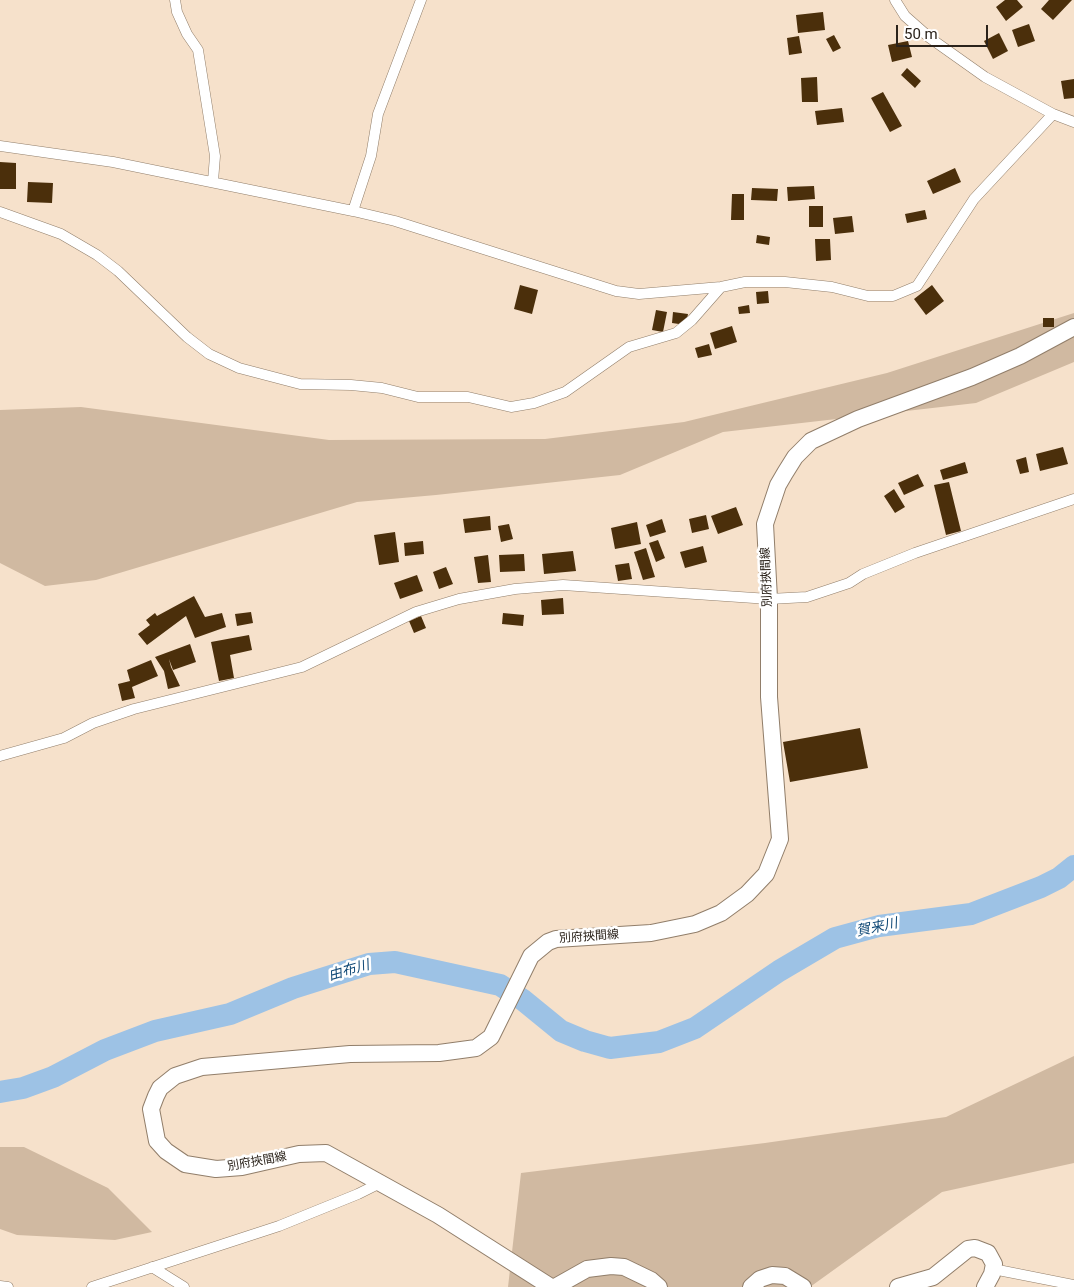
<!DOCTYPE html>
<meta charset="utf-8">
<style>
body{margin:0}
#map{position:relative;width:1074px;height:1287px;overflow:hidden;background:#f6e1cb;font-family:Roboto,sans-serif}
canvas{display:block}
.scale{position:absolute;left:896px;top:25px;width:92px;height:22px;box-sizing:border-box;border:2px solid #2a221a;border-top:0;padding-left:6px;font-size:15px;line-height:18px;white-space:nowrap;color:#2a221a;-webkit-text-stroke:4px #fff;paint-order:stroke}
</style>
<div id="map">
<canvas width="1074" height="1287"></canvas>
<div class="scale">50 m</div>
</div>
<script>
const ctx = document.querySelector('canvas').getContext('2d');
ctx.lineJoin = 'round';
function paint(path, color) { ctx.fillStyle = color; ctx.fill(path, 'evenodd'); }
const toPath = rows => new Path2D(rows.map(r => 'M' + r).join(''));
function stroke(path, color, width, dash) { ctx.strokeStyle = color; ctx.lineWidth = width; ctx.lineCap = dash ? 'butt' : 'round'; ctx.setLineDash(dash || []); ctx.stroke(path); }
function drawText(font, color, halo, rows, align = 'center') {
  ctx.font = font + ' Roboto,"Noto Sans JP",sans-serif'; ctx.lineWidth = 5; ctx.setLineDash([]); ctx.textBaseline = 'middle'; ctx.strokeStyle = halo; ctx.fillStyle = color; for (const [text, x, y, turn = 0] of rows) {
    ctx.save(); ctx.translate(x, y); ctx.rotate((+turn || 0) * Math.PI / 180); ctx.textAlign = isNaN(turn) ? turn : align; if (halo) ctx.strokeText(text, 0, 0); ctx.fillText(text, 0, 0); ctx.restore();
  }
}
const green = toPath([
 [1074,313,1074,362,976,403,723,432,620,475,436,495,357,502,96,580,45,586,0,563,0,410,81,407,329,440,545,439,684,422,887,373],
 [1074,1056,1074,1163,942,1192,810,1287,508,1287,521,1173,765,1143,946,1117],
 [0,1147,24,1147,108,1188,152,1232,115,1240,17,1235,0,1229]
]);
const river = toPath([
 [0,1092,23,1088,53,1077,105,1050,155,1031,230,1014,293,988,369,964,395,962,500,985,523,1000,561,1031,585,1041,610,1048,659,1042,695,1028,779,971,835,938,879,926,971,914,1041,887,1059,878,1074,866]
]);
const building = toPath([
 [1005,0,1017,0,1023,7,1006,21,996,7],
 [1049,0,1072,0,1053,20,1041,9],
 [823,12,825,30,798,33,796,15],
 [1029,24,1035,41,1018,47,1012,30],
 [999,33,1008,51,993,59,984,41],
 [834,35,841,48,833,52,826,39],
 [799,36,802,53,789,55,787,38],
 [908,41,912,57,892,62,888,45],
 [907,68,921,81,915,88,901,75],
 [817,77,818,102,802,102,801,78],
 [1074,79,1074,98,1064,99,1061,81],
 [883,92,902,126,890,132,871,98],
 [842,108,844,122,817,125,815,111],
 [0,162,16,163,16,189,0,189],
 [955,168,961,182,933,194,927,181],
 [28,182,53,183,52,203,27,202],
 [814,186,815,199,788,201,787,187],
 [752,188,778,189,777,201,751,200],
 [732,194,744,194,744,220,731,220],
 [809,206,823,206,823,227,809,227],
 [925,210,927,219,907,223,905,214],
 [852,216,854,232,835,234,833,218],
 [757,235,770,237,769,245,756,243],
 [815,239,830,239,831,260,816,261],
 [520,285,538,290,532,314,514,309],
 [932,285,944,301,926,315,914,299],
 [768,291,769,303,757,304,756,292],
 [749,305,750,313,739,314,738,307],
 [656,310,667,312,663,332,652,330],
 [673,312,688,314,686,325,672,323],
 [1043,318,1054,318,1054,327,1043,327],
 [732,326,737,342,715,349,710,333],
 [709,344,712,355,698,358,695,348],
 [1063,447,1068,464,1040,471,1036,454],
 [1026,457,1029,472,1020,474,1016,460],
 [965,462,968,473,943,480,940,470],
 [918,474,924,486,904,495,898,483],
 [949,482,961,531,946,535,934,485],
 [894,489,905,507,895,513,884,496],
 [736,507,743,525,718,534,711,516],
 [706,515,709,529,692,533,689,519],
 [490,516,491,530,465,533,463,519],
 [662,519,666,532,650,537,646,525],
 [637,522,641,544,615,549,611,528],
 [509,524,513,539,501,542,498,526],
 [395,532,399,562,379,565,374,535],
 [658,540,665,558,656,562,649,543],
 [423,541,424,554,405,556,404,543],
 [703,546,707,562,685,568,680,552],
 [646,548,655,577,643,580,634,552],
 [573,551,576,571,544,574,542,554],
 [524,554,525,571,500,572,499,555],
 [488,555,491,582,478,583,474,557],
 [629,563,632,579,618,581,615,565],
 [446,567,453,584,439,589,433,572],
 [417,575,423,591,400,599,394,583],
 [194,596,205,617,222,613,226,627,195,638,186,616,147,645,138,634,150,625,146,620,155,613,157,616],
 [563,598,564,614,542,615,541,600],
 [251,612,253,623,237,626,235,614],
 [503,613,524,615,523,626,502,624],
 [421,616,426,628,414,633,409,621],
 [249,635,252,650,230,655,234,678,219,681,211,642],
 [190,644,196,662,173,670,169,659,171,667,180,686,168,689,164,671,155,657],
 [151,660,158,676,132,687,135,698,122,701,118,684,130,681,127,670],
 [860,728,868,768,790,782,783,742]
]);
const minor = toPath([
 [175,0,177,12,187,34,198,50,215,156,213,181],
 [895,0,905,16,930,38,985,77,1053,114,1074,122],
 [0,146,113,162,353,211,395,221,616,291,639,294,721,287,745,282,785,282,832,287,868,296,893,296,917,286,974,199,1053,114],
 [353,211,371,156,378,114,421,0],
 [0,212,61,234,97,255,118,271,187,337,209,354,239,368,300,384,351,385,382,388,418,397,468,397,511,407,534,403,565,392,629,347,676,333,692,320,721,287],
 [0,756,64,738,93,723,134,709,302,667,416,612,459,599,515,589,563,585,769,599,807,597,849,583,863,574,915,553,1074,499],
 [152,1267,184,1287],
 [993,1269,1074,1285],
 [0,1286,8,1287],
 [92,1287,279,1226,358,1194,380,1183]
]);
const primary = toPath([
 [551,1287,438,1215,326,1153,299,1154,242,1167,216,1169,185,1164,166,1151,157,1141,151,1109,156,1096,160,1088,175,1076,202,1067,350,1054,439,1053,476,1048,491,1037,531,956,548,942,556,939,651,933,695,924,721,913,747,894,766,874,780,839,769,697,769,599,765,524,778,485,785,473,795,457,811,441,858,419,972,377,1020,356,1074,327],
 [555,1287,587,1269,611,1266,624,1267,651,1280,659,1287],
 [751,1287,760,1279,772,1275,785,1276,803,1287],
 [898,1287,933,1277,968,1249,975,1248,988,1253,994,1264,992,1274,985,1287]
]);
const streetNames = [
 ["別府挾間線",767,577,-92],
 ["別府挾間線",589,937,-4],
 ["別府挾間線",257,1162,-10]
];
const waterNames = [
 ["賀来川",877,928,-12],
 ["由布川",349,971,-16]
];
paint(green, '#d0b9a1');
stroke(river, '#9dc2e5', 22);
paint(building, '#4b2f0b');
stroke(minor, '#917e6a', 11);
stroke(primary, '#917e6a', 18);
stroke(minor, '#fff', 10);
stroke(primary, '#fff', 16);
drawText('12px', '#2a221a', '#fff', streetNames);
drawText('italic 14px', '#134b78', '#fff', waterNames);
</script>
